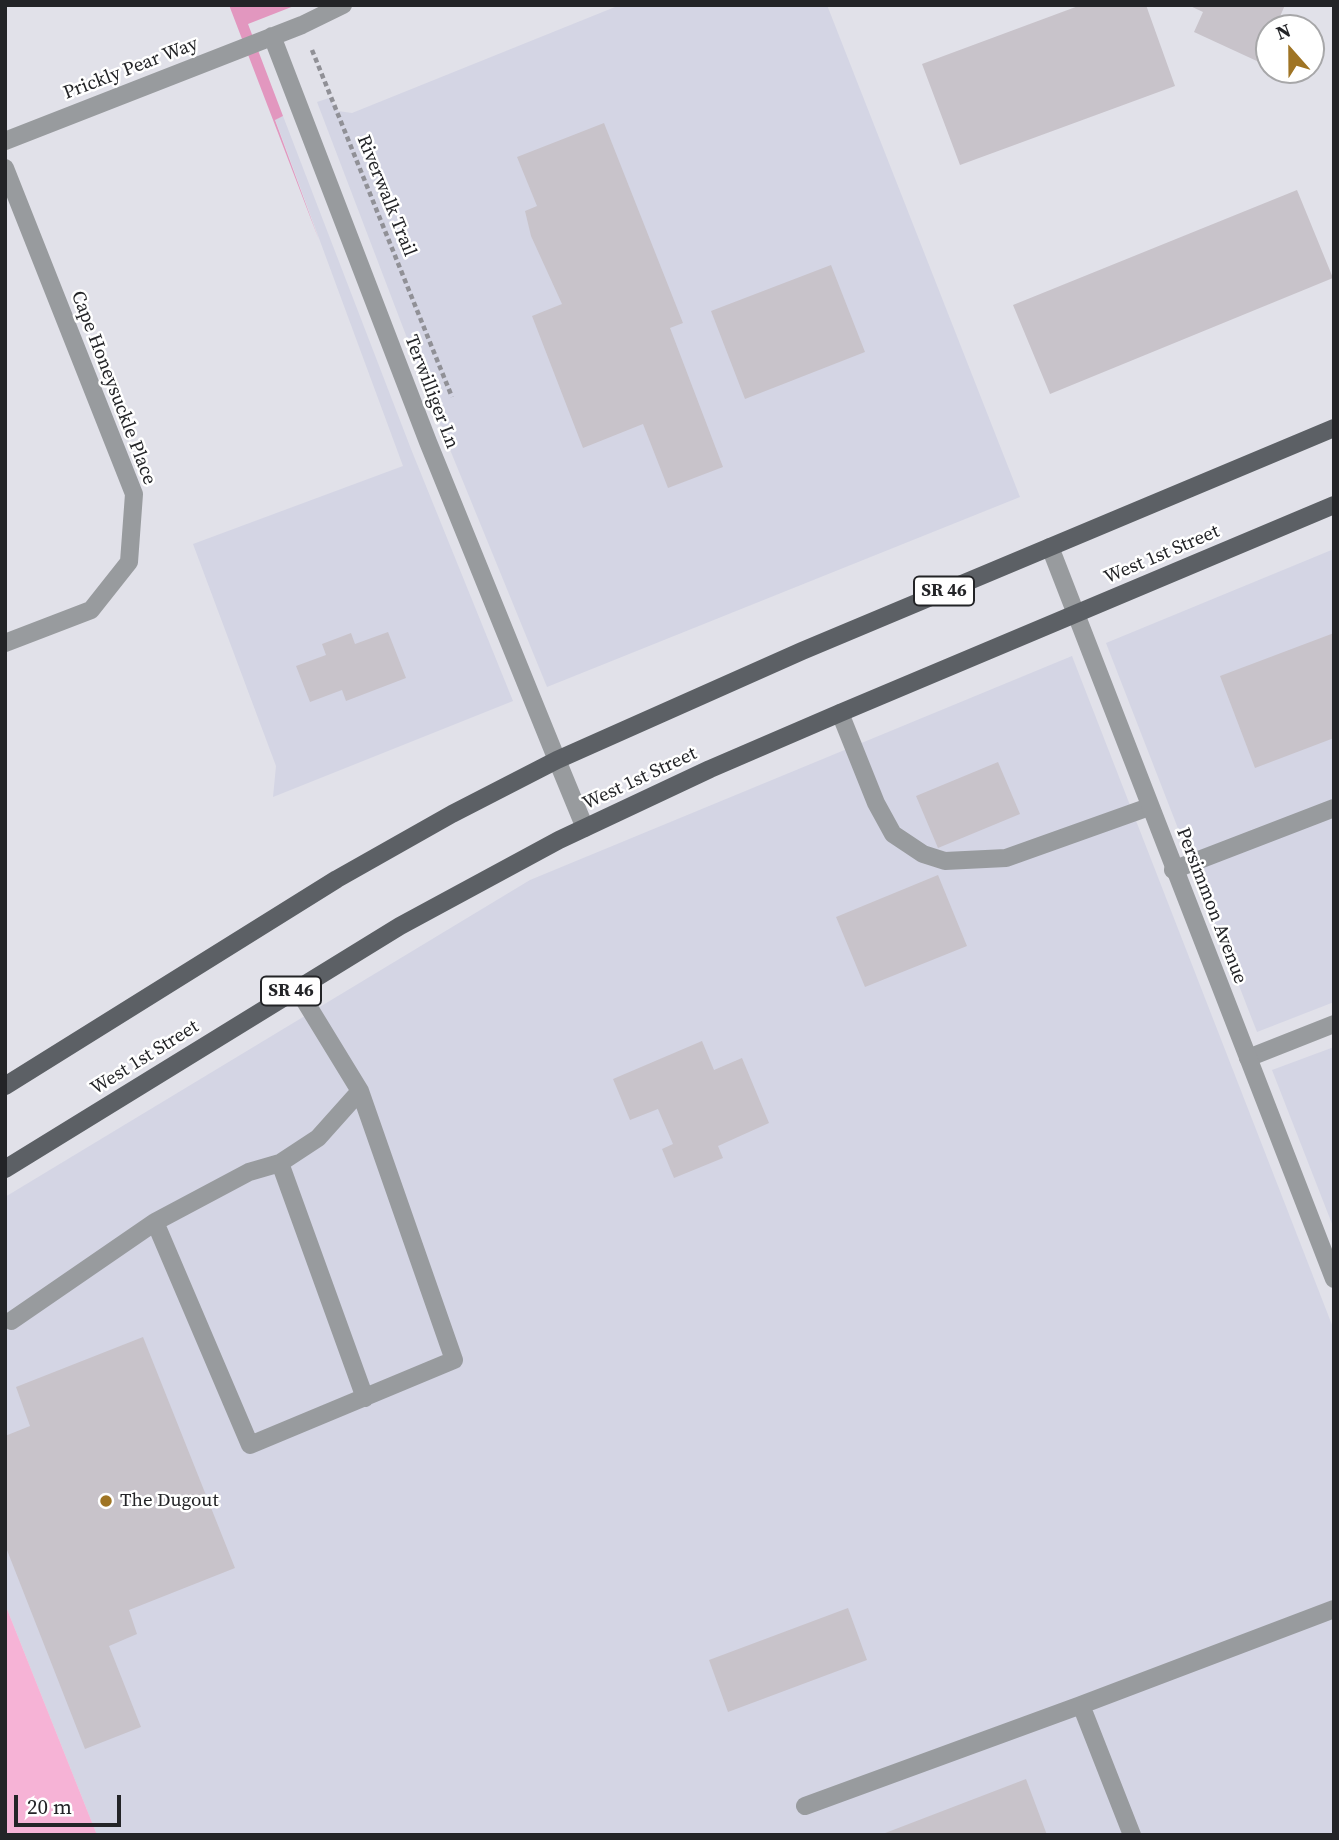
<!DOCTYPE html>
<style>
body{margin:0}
#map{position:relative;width:1339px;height:1840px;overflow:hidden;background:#e1e1e9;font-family:"Source Serif 4",serif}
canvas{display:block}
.frame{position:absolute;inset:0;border:7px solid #232427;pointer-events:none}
.north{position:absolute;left:1255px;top:14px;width:70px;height:70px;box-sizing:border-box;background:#fff;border:2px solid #a7a7a9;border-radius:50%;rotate:339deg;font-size:19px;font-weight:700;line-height:28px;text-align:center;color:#232427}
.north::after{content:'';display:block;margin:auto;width:24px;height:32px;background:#9f7424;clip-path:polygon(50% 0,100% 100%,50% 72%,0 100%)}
.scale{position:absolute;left:14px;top:1795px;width:107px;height:32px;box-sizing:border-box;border:4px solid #232427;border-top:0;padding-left:9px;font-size:21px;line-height:24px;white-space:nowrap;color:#232427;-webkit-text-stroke:5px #fff;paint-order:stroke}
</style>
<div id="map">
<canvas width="1339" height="1840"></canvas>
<div class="frame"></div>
<div class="north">N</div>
<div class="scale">20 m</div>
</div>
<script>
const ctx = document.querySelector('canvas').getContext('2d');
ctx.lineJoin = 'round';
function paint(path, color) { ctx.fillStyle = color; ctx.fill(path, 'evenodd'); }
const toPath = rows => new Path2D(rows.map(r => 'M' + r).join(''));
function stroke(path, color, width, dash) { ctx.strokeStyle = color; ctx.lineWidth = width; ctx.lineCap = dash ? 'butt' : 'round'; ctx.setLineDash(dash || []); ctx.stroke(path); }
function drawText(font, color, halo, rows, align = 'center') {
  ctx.font = font + ' "Source Serif 4",serif'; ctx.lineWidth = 5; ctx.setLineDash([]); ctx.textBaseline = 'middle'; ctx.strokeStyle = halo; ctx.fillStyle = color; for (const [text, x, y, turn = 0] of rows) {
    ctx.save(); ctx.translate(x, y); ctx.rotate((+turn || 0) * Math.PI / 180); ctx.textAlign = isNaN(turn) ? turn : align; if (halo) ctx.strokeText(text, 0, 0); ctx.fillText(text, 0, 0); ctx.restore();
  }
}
const built = toPath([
 [620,5,827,5,1020,497,547,687,444,435,317,102,329,98,338,111,352,113],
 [283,116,411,449,513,701,273,797,276,766,193,544,403,466,275,119],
 [1334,549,1334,1002,1257,1032,1106,643],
 [1072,656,1334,1330,1334,1835,97,1835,5,1604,5,1197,530,880],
 [1334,1047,1334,1229,1272,1070]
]);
const green = toPath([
 [5,1604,97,1835,5,1835]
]);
const forest = toPath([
 [229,5,294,6,248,24,283,116,275,120,319,240]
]);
const building = toPath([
 [1081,5,1146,5,1175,86,960,165,922,64],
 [1188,5,1285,5,1275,28,1269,28,1269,41,1259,62,1194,32,1203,12],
 [604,123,683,323,670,328,723,467,668,488,643,424,583,448,532,316,562,304,531,236,525,211,537,206,517,157],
 [1297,190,1333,278,1050,394,1013,305],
 [831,265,865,352,745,399,711,311],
 [388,632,406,678,346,701,342,690,310,702,296,666,326,655,322,644,351,633,355,644],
 [1334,633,1334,738,1255,768,1220,676],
 [998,762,1020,814,938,848,916,796],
 [938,875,967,946,865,987,836,917],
 [702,1041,714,1070,742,1058,769,1123,718,1146,723,1158,674,1178,662,1149,673,1144,658,1109,630,1120,613,1079],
 [143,1337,235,1568,129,1610,137,1634,109,1646,141,1727,85,1749,5,1545,5,1436,30,1426,16,1387],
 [848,1608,867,1660,728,1712,709,1660],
 [1026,1779,1047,1835,880,1835]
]);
const path = toPath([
 [312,50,452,397]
]);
const service = toPath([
 [840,713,876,803,893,834,923,854,945,861,1006,858,1149,807],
 [557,760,585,828],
 [1173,870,1334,808],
 [297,988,360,1091,454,1360,250,1445,155,1222,249,1172,280,1163,318,1138,360,1091],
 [280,1163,365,1398],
 [11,1321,155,1222],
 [805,1806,1081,1705],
 [1132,1835,1081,1705,1334,1609]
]);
const minor = toPath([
 [272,36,428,442,557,760],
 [5,141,302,25,343,5],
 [5,168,134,494,129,562,91,610,5,643],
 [1248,1058,1334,1024]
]);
const tertiary = toPath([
 [1050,547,1334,1279]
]);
const primary = toPath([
 [5,1086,337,879,452,814,557,760,802,651,1334,428],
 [5,1169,400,926,559,840,710,769,840,713,1334,505]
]);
const markers = [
 [106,1501,7,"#9f7424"]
];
const shields = [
 [944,591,60],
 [291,991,60]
];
const shieldNames = [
 ["SR 46",944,591],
 ["SR 46",291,991]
];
const streetNames = [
 ["Prickly Pear Way",131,69,-21],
 ["Riverwalk Trail",386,196,68],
 ["Cape Honeysuckle Place",113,388,69],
 ["Terwilliger Ln",431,392,69],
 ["West 1st Street",1162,555,-23],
 ["West 1st Street",640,779,-25],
 ["Persimmon Avenue",1211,906,69],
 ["West 1st Street",145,1058,-32]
];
const poiNames = [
 ["The Dugout",120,1501]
];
paint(built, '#d4d5e4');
paint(green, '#f6b3d6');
paint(forest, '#e297bf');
paint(building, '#c8c3ca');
stroke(path, '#909096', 4.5, [5, 3.5]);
stroke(service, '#989b9e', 18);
stroke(minor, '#989b9e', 18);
stroke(tertiary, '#989b9e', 18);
stroke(primary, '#5c6065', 18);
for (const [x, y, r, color] of markers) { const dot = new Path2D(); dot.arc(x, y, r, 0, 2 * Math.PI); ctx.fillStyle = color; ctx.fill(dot); stroke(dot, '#fff', 2.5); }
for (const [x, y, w] of shields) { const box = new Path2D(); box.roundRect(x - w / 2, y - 14.5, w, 29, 5); ctx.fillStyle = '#fff'; ctx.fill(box); stroke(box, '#232427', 2); }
drawText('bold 18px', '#232427', null, shieldNames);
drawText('19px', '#232427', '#fff', streetNames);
drawText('19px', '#232427', '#fff', poiNames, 'left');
</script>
